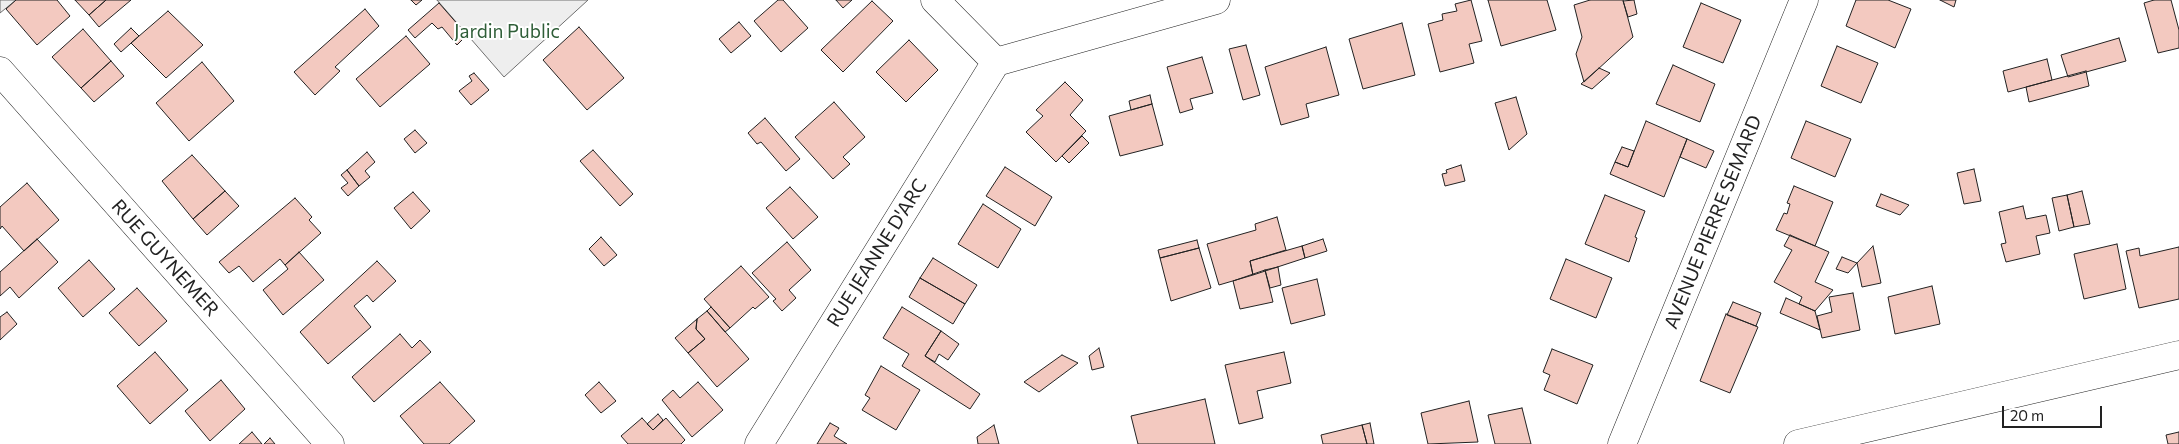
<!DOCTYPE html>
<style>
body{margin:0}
#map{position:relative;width:2179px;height:444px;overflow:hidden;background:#fff;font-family:Commissioner,sans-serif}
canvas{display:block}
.scale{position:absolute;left:2002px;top:406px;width:100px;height:22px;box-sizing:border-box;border:2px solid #222;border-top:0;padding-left:6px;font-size:15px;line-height:18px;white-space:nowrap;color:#222;-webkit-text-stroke:4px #fff;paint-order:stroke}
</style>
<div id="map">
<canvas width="2179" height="444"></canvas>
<div class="scale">20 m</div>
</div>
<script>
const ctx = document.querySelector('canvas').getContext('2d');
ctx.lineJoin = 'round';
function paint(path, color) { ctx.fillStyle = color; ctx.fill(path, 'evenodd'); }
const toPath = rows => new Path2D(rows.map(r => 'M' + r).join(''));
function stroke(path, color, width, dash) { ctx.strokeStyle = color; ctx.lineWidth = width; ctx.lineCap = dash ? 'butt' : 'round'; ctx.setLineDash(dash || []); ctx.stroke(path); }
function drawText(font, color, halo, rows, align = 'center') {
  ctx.font = font + ' Commissioner,sans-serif'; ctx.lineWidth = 4; ctx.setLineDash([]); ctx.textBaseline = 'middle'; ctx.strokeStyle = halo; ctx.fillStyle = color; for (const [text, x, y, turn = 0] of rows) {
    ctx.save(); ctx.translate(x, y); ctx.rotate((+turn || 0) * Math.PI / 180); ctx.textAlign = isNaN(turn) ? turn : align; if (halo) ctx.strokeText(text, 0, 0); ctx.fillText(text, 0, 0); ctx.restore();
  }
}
const green = toPath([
 [0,0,16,0,0,13,0,0],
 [437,0,588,0,504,77,437,0]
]);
const building = toPath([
 [16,0,57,0,70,16,37,45,6,9,16,0],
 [75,0,106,0,89,15,75,0],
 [106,0,131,0,99,27,89,15,106,0],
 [411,0,422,0,416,5,411,0],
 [778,0,783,0,808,28,781,52,754,21,778,0],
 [836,0,852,0,843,8,836,0],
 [1471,0,1482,41,1469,44,1474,63,1440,72,1428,24,1443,20,1442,14,1457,11,1455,4,1471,0],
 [1488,0,1547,0,1556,30,1501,46,1488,0],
 [1590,0,1623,0,1633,37,1584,82,1576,54,1582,37,1574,5,1590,0],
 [1634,0,1637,14,1628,17,1623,1,1634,0],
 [1856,0,1888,0,1911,9,1895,48,1846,26,1856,0],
 [1940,0,1956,0,1954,7,1940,0],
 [2154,0,2171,0,2179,30,2179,48,2158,53,2144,3,2154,0],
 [872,1,893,21,843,72,821,50,872,1],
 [439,3,467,35,457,45,442,27,438,29,432,23,415,38,408,30,439,3],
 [1701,3,1741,20,1723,63,1683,47,1701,3],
 [365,9,379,26,335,67,340,71,315,95,294,72,365,9],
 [168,11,203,45,166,78,131,43,168,11],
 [739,22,751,36,731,53,719,39,739,22],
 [1402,23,1415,75,1363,89,1349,39,1402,23],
 [579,27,624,78,587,110,543,60,579,27],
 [131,28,139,36,121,52,114,44,131,28],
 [83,29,111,61,81,88,52,57,83,29],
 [406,36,430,64,380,107,356,79,406,36],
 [2119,38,2126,61,2068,77,2061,55,2119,38],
 [909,40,938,70,906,102,876,72,909,40],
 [1246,45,1260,95,1243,100,1229,49,1246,45],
 [1837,46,1878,63,1861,103,1821,86,1837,46],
 [1326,47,1339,95,1306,104,1309,117,1281,125,1265,67,1326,47],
 [1202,57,1213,93,1190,99,1193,109,1180,113,1167,67,1202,57],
 [2047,59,2052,80,2008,92,2003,71,2047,59],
 [111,61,124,76,94,102,81,88,111,61],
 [202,62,234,101,189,141,156,103,202,62],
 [1673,65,1715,84,1700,122,1656,104,1673,65],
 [1599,68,1610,73,1592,89,1581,84,1599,68],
 [2086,71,2089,86,2029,102,2026,87,2086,71],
 [474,73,489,90,471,105,459,91,472,81,469,76,474,73],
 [1065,82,1083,100,1070,115,1086,131,1056,162,1026,132,1043,116,1036,110,1065,82],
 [1150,95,1152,104,1131,110,1129,101,1150,95],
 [1516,97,1527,134,1509,150,1495,103,1516,97],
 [834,102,865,137,843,157,850,164,833,179,795,137,834,102],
 [1152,104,1163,145,1120,156,1109,116,1152,104],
 [765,118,800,159,786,171,761,142,757,144,748,133,765,118],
 [1646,121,1687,139,1664,197,1610,174,1615,162,1628,167,1646,121],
 [1806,121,1851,139,1835,177,1791,158,1806,121],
 [415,130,427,143,415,153,404,139,415,130],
 [1082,136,1089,143,1069,163,1062,156,1082,136],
 [1687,139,1714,151,1706,168,1680,157,1687,139],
 [1622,147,1634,151,1628,167,1615,162,1622,147],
 [593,150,633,194,620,206,580,161,593,150],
 [367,152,375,162,365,171,370,177,359,186,347,170,367,152],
 [192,155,225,191,193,219,162,181,192,155],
 [1461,165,1465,181,1445,186,1442,174,1447,173,1446,170,1461,165],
 [1005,167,1052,197,1035,226,986,196,1005,167],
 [1974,169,1981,201,1964,204,1957,173,1974,169],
 [347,170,359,186,348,196,341,188,348,183,341,175,347,170],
 [27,183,59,220,24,251,2,226,0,229,0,207,27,183],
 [1794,186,1833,202,1815,246,1776,230,1784,213,1787,214,1790,204,1787,203,1794,186],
 [790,187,818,217,793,239,766,208,790,187],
 [225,191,239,206,207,235,193,219,225,191],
 [2082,191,2090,224,2074,227,2067,195,2082,191],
 [413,192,430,211,411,229,394,208,413,192],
 [1881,194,1909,205,1900,215,1876,206,1881,194],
 [1605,195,1645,211,1635,237,1637,238,1629,262,1585,244,1605,195],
 [2067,195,2074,227,2059,231,2052,198,2067,195],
 [295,198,312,217,309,220,321,233,285,265,280,259,253,282,239,266,229,273,219,262,295,198],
 [983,204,1021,229,998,268,958,244,983,204],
 [2023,206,2026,219,2046,215,2050,233,2036,236,2040,254,2006,262,2001,244,2006,243,1999,212,2023,206],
 [1277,217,1286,250,1250,261,1253,275,1219,285,1207,244,1256,230,1255,224,1277,217],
 [1790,235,1829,252,1815,282,1833,290,1815,311,1799,304,1802,297,1774,282,1792,250,1784,246,1790,235],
 [601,237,617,255,604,266,589,249,601,237],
 [37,239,58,262,19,298,10,287,0,296,0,272,37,239],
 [1323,239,1327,251,1305,258,1302,246,1323,239],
 [1197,240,1199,248,1160,258,1158,250,1197,240],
 [787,242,811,270,789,290,796,298,782,311,773,301,776,299,752,273,787,242],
 [2117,244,2126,289,2084,299,2074,254,2117,244],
 [1302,246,1305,258,1253,275,1250,261,1302,246],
 [1873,246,1881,283,1862,287,1857,263,1873,246],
 [2179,247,2179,299,2139,308,2126,251,2139,248,2140,256,2179,247],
 [1199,248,1211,288,1171,301,1160,258,1199,248],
 [299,252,324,280,283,315,263,290,288,269,285,265,299,252],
 [1842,257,1857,263,1848,273,1836,269,1842,257],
 [933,258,977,285,965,304,920,278,933,258],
 [1566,259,1612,278,1596,318,1550,299,1566,259],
 [89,260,115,289,83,317,58,288,89,260],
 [377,261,396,281,373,302,367,295,354,306,371,327,328,364,300,332,377,261],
 [741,266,769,297,755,309,753,307,730,328,704,299,741,266],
 [1278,267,1281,285,1270,288,1265,270,1278,267],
 [1265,270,1273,302,1240,309,1233,281,1265,270],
 [920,278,965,304,953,324,909,297,920,278],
 [1317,279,1325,315,1291,324,1282,288,1317,279],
 [1932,286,1940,324,1895,334,1888,297,1932,286],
 [137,288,167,321,139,346,109,313,137,288],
 [1853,293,1860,330,1822,338,1817,316,1832,312,1829,297,1853,293],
 [1786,298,1815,311,1820,330,1780,313,1786,298],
 [1733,302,1761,313,1756,326,1727,315,1733,302],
 [711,307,730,328,725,332,707,311,711,307],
 [902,307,941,331,925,356,980,394,970,409,902,366,909,354,883,338,902,307],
 [707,311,749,359,717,387,688,353,705,339,696,329,697,319,707,311],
 [7,312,17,324,0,340,0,317,7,312],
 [1726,314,1758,327,1730,393,1700,381,1726,314],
 [697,319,696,329,705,339,688,353,675,338,697,319],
 [941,331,959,344,948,360,939,354,935,362,925,356,941,331],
 [400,334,412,348,420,340,431,352,374,402,352,377,400,334],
 [1099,348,1104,367,1092,370,1089,356,1099,348],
 [1552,349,1593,365,1577,404,1544,390,1550,375,1543,372,1552,349],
 [155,352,188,390,150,424,117,386,155,352],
 [1284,352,1291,383,1257,391,1263,418,1239,424,1225,365,1284,352],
 [1062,355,1078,363,1039,392,1024,382,1062,355],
 [881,366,920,390,896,430,862,410,870,398,865,395,881,366],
 [221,380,245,409,210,441,185,411,221,380],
 [440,382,475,421,449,444,424,444,400,416,440,382],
 [599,382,616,401,601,413,585,395,599,382],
 [698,382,723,410,692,437,662,400,673,390,680,398,698,382],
 [1205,399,1215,444,1138,444,1131,416,1205,399],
 [1469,401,1478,442,1428,444,1421,413,1469,401],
 [1522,408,1531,444,1495,444,1488,415,1522,408],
 [658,414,663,420,653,430,647,424,658,414],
 [642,418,653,430,666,418,685,440,681,444,628,444,621,436,642,418],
 [830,423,839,428,834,436,847,444,817,444,830,423],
 [1370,423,1374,444,1367,444,1362,425,1370,423],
 [994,425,999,444,978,444,977,437,994,425],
 [1362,425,1367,444,1323,444,1321,435,1362,425],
 [252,432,262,444,239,444,252,432],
 [2179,432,2179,444,2168,444,2166,435,2179,432],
 [270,438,275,444,264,444,270,438]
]);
const minor = toPath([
 [935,0,996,62],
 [996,62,1216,0],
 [0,71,330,444],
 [759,444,996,62],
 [1622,444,1804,0],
 [1798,444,2179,355]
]);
const parkNames = [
 ["Jardin Public",507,32]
];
const streetNames = [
 ["AVENUE PIERRE SEMARD",1713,222,-68],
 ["RUE JEANNE D'ARC",877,253,-58],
 ["RUE GUYNEMER",165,258,48]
];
paint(green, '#eee');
stroke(green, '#6f6f6f', 1);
paint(building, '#f3c9c0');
stroke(building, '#222', 1);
stroke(minor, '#222', 29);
stroke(minor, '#fff', 28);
drawText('19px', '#2f5e38', '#fff', parkNames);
drawText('19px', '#222', '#fff', streetNames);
</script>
